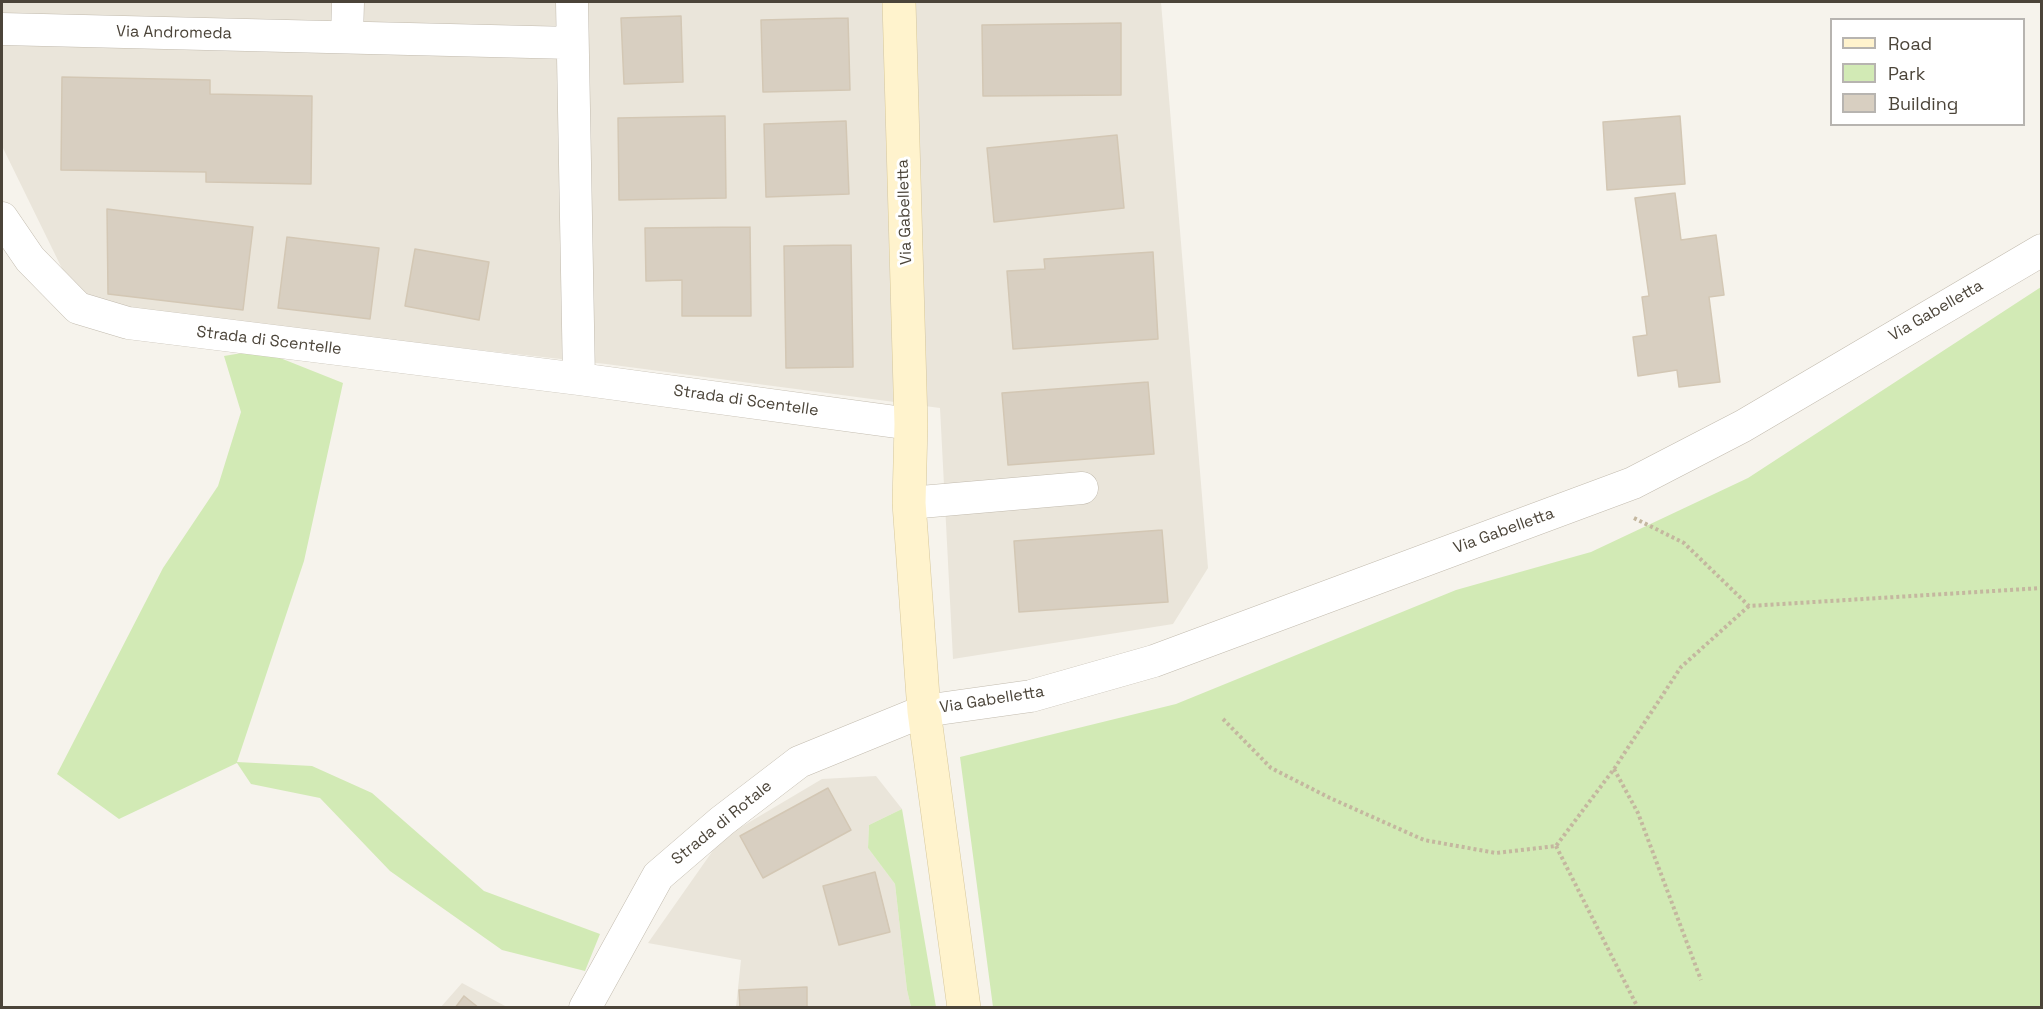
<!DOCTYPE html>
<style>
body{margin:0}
#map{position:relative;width:2043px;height:1009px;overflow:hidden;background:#f6f3ec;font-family:"Space Grotesk",sans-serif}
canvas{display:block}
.frame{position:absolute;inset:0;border:3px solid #4b4439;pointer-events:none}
.legend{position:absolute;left:1830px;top:18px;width:195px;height:108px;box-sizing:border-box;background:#fff;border:2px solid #b7b4b0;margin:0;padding:8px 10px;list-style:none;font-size:18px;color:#4b4439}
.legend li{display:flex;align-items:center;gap:12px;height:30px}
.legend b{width:30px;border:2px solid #b7b4b0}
</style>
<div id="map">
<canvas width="2043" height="1009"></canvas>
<div class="frame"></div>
<ul class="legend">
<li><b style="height:8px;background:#fff3cd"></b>Road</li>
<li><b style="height:16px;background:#d2eab5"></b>Park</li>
<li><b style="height:16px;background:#d8cfc1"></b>Building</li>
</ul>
</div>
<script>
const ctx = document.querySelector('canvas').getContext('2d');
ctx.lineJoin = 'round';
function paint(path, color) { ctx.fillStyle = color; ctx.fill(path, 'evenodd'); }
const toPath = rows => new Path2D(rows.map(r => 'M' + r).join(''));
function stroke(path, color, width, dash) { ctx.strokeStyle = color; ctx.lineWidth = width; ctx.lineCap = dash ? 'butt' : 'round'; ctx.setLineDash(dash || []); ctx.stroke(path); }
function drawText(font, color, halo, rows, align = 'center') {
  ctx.font = font + ' "Space Grotesk",sans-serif'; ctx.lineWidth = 6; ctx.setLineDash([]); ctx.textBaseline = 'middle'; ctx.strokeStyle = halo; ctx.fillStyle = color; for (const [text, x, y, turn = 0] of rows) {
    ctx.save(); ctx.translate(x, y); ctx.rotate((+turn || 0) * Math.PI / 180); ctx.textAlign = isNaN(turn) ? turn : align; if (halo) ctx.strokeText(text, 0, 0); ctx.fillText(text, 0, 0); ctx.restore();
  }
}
const residential = toPath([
 [2,2,1161,2,1208,568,1173,624,953,659,940,408,606,364,135,312,73,291,2,146],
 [876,776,902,809,869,825,868,848,895,884,907,990,911,1007,736,1007,741,960,648,943,721,839,822,779],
 [462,983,507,1007,440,1008]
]);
const green = toPath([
 [2041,287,2041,1007,993,1007,960,757,1176,704,1456,590,1591,552,1748,478],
 [260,350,343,383,304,561,237,762,312,766,372,793,484,891,600,934,585,971,502,950,390,871,320,798,251,784,237,763,119,819,57,774,163,568,218,486,241,412,224,356],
 [902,809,936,1007,911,1007,907,990,895,884,868,848,869,825]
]);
const building = toPath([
 [681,16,683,82,624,84,621,18,681,16],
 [848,18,850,90,763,92,761,20,848,18],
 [1121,23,1121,95,983,96,982,25,1121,23],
 [62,77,210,80,210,94,312,96,311,184,206,182,206,172,61,170,62,77],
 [725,116,726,198,619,200,618,118,725,116],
 [1680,116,1685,184,1607,190,1603,122,1680,116],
 [846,121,849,194,766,197,764,124,846,121],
 [1117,135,1124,208,994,222,987,148,1117,135],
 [1675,193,1681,240,1716,235,1724,295,1709,297,1720,382,1679,387,1677,370,1638,376,1633,337,1647,335,1642,297,1649,296,1635,198,1675,193],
 [107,209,253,227,243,310,108,294,107,209],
 [750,227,751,316,682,316,682,280,646,281,645,228,750,227],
 [287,237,379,248,370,319,278,308,287,237],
 [851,245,853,367,786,368,784,246,851,245],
 [415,249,489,262,479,320,405,306,415,249],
 [1153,252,1158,339,1013,349,1007,271,1045,269,1044,259,1153,252],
 [1148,382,1154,454,1008,465,1002,393,1148,382],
 [1162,530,1168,602,1019,612,1014,541,1162,530],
 [828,788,851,830,763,878,740,836,828,788],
 [875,872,890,932,839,945,823,886,875,872],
 [807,987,807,1008,740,1008,739,990,807,987],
 [464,996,479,1008,455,1008,464,996]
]);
const path = toPath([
 [1634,518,1684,543,1749,606,2042,588],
 [1223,719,1271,768,1330,798,1424,840,1496,853,1556,846,1614,769,1681,667,1749,606],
 [1614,769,1638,813,1701,980],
 [1556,846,1638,1008]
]);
const street = toPath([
 [572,2,579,379],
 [2,29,572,43],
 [347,37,348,2],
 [2,218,30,259,78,308,128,323,579,379,911,424],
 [909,503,1082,488],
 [585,1008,658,876,722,821,799,762,924,711,1031,696,1154,661,1633,483,1743,426,2042,250]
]);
const secondary = toPath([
 [899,2,911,424,909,503,924,711,964,1008]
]);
const streetNames = [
 ["Via Andromeda",174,33,1],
 ["Via Gabelletta",905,212,-92],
 ["Via Gabelletta",1936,311,-30],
 ["Strada di Scentelle",269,341,7],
 ["Strada di Scentelle",746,401,8],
 ["Via Gabelletta",1504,531,-20],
 ["Via Gabelletta",992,700,-9],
 ["Strada di Rotale",722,823,-39]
];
paint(residential, '#eae5da');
paint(green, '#d2eab5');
paint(building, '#d8cfc1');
stroke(building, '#d3c7b4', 1.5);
stroke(street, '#c2bbae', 33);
stroke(secondary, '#d6c79b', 34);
stroke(path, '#c4b79f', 4, [3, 3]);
stroke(street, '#fff', 32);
stroke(secondary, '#fff3cd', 33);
drawText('16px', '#4b4439', '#fff', streetNames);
</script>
